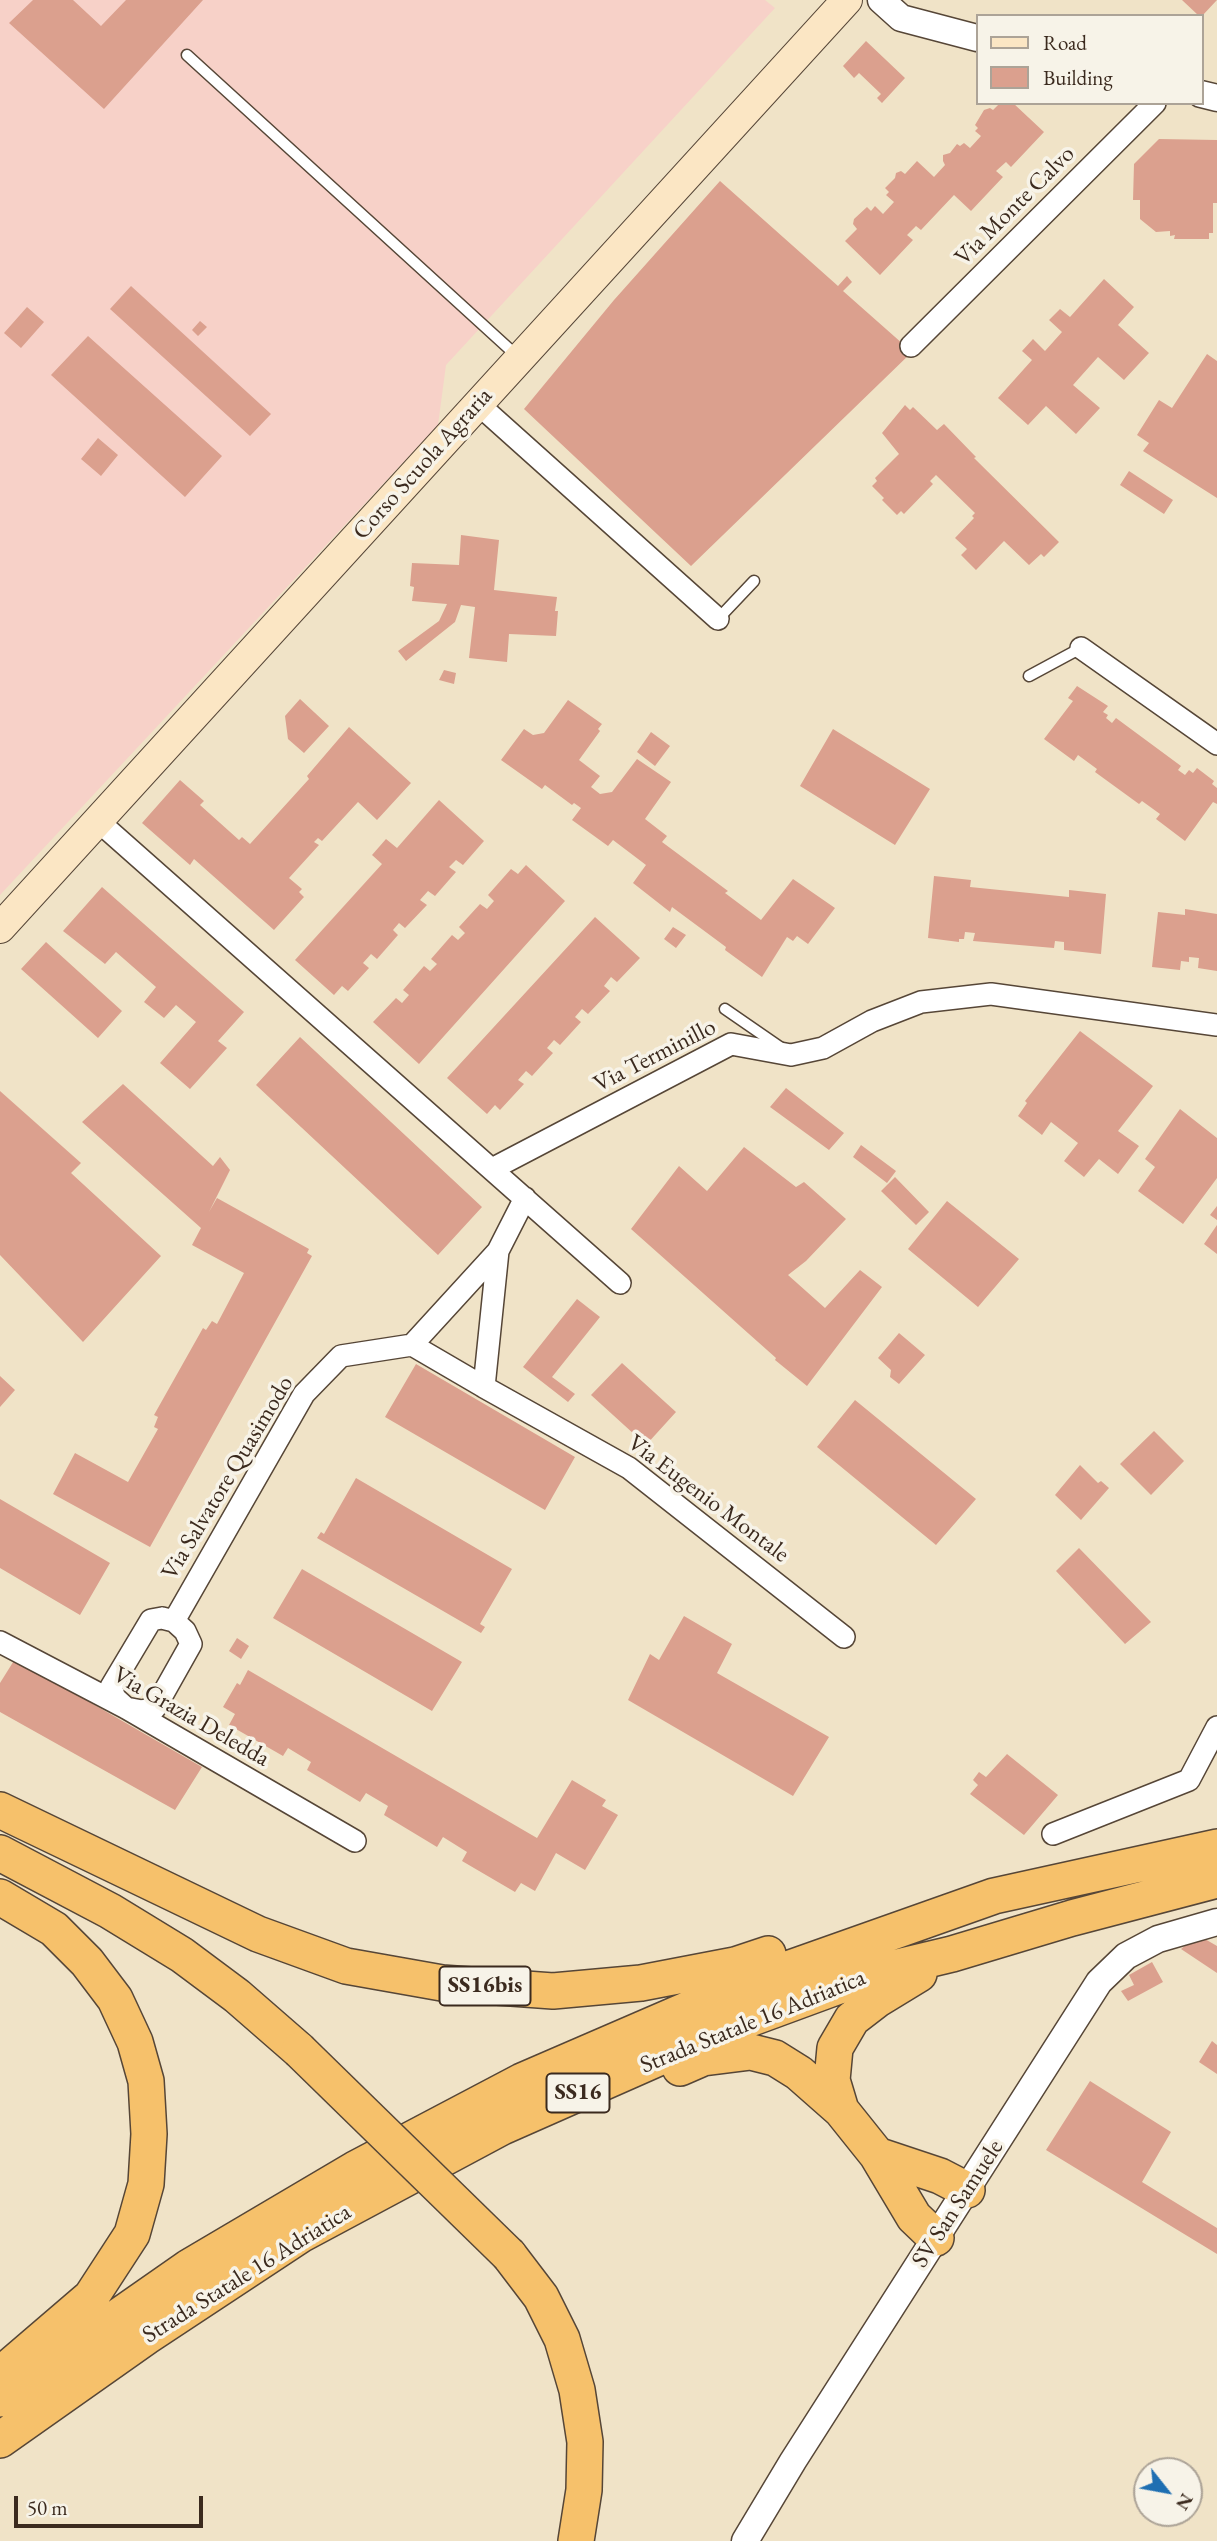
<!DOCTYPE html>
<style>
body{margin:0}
#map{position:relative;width:1217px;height:2541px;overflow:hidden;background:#f0e3c7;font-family:"EB Garamond",serif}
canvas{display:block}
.legend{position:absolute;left:976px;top:14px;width:228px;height:91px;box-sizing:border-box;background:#f7f3e8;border:2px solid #aca397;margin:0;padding:9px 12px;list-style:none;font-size:21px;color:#3b2a1e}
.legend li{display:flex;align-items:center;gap:14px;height:35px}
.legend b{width:35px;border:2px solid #aca397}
.north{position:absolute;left:1133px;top:2457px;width:70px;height:70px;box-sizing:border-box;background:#f7f3e8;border:2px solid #aca397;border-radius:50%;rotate:121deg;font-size:19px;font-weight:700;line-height:28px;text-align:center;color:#3b2a1e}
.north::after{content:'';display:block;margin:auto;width:24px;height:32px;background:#1f6fb2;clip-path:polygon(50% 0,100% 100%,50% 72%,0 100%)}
.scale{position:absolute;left:14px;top:2496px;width:189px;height:32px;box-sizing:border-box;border:4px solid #3b2a1e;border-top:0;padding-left:9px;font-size:21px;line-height:24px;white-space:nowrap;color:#3b2a1e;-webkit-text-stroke:5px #f7f3e8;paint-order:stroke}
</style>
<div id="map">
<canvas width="1217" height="2541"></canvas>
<ul class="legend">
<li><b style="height:9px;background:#fbe6c4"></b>Road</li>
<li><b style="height:19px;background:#dba08e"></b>Building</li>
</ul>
<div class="north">N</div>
<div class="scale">50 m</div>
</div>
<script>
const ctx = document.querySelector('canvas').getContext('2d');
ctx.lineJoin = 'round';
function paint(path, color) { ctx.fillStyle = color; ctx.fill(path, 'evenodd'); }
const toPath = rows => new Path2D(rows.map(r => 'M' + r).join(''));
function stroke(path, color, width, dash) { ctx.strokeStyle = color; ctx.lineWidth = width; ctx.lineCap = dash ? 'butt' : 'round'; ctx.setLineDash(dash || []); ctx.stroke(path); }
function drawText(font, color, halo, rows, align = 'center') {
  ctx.font = font + ' "EB Garamond",serif'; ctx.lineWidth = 7; ctx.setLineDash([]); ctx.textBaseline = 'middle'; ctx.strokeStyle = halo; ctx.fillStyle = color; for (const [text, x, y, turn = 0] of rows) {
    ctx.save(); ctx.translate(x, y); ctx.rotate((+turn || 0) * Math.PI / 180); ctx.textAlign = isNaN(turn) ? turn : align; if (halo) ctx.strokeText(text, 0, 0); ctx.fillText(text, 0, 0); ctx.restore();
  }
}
const built = toPath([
 [0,0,765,0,775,8,446,365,438,425,0,895]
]);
const building = toPath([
 [33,0,73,0,101,26,126,0,203,0,104,109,9,23],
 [1182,0,1217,0,1202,16,1199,16],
 [866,41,905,78,882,103,877,98,881,94,859,73,854,78,843,66],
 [1000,103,1013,103,1044,132,1011,167,1006,162,996,171,1003,177,971,211,954,195,921,230,916,226,907,235,913,240,880,275,845,241,857,229,853,224,854,219,867,207,871,211,875,206,883,214,894,202,886,195,889,192,885,188,895,178,896,173,901,171,905,174,917,161,934,177,945,165,943,161,943,155,950,153,957,144,960,146,964,143,970,148,981,136,975,131,978,128,975,125,984,110,990,108,993,110],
 [1159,139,1217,140,1217,203,1213,203,1213,233,1209,233,1209,239,1174,239,1175,235,1170,236,1170,231,1156,232,1140,219,1140,200,1133,200,1134,164],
 [720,181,838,286,847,276,852,282,843,291,912,352,691,566,524,409,614,300],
 [1104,279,1134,307,1118,325,1149,353,1124,380,1098,357,1073,385,1100,408,1076,434,1046,406,1028,425,998,398,1032,360,1022,351,1033,339,1045,351,1062,332,1049,320,1060,309,1070,317],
 [131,286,271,414,250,436,110,309],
 [27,307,44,322,21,348,4,333],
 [200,321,207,327,198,336,192,330],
 [88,336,222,456,185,497,51,375],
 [1207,354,1217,361,1217,498,1143,451,1149,443,1137,435,1159,400,1172,408],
 [905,405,910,410,913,407,937,430,944,424,976,457,974,458,1059,542,1044,557,1041,554,1029,565,1004,541,976,570,961,555,967,549,955,538,974,518,972,516,975,513,936,475,930,481,933,484,904,514,901,511,897,515,882,500,884,498,872,486,877,481,875,478,899,454,882,433],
 [98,438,118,455,101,476,81,459],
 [1129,471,1173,500,1164,514,1120,485],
 [461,535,499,540,494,590,557,597,555,611,558,611,556,636,509,634,507,662,469,658,475,607,461,605,455,622,406,661,398,651,439,621,447,604,412,601,414,587,410,586,412,563,459,565],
 [444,670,456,673,454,684,439,680],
 [1077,686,1108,706,1103,712,1108,715,1106,718,1112,723,1116,718,1181,766,1178,770,1185,775,1189,770,1193,773,1197,768,1214,781,1212,784,1217,788,1217,804,1213,802,1185,841,1156,819,1160,814,1142,801,1139,804,1095,772,1097,769,1078,755,1074,761,1044,739,1073,701,1068,698],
 [300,699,329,726,304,753,288,739,285,716],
 [568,700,602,724,598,729,600,731,579,760,600,776,591,787,600,794,612,792,637,759,671,782,645,819,667,836,662,842,728,891,725,893,761,920,793,879,835,908,808,944,797,936,793,941,787,937,762,977,725,950,726,947,672,907,670,912,633,883,646,865,613,840,608,846,572,820,581,808,574,803,572,805,545,785,542,789,501,760,524,729,533,735,544,733],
 [349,727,411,783,377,820,358,802,322,841,318,838,314,842,319,845,289,878,302,889,299,892,304,897,274,930,194,859,190,865,142,823,180,780,204,801,200,805,239,840,242,837,250,844,309,779,307,776],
 [833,729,930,789,895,845,800,786],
 [651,732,670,746,655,766,637,752],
 [439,800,484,841,463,865,456,860,449,867,456,872,435,896,428,891,420,900,427,905,405,928,399,923,393,930,398,935,377,959,371,954,363,963,369,968,348,991,342,986,334,995,295,960,382,864,372,855,386,839,397,848],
 [526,865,565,901,419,1064,373,1022,396,998,402,1003,409,995,403,990,424,966,430,971,437,964,431,959,452,935,458,940,465,933,459,927,480,904,487,909,494,901,488,895,511,869,518,874],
 [934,876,971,880,970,887,1069,897,1069,890,1106,894,1101,954,1064,950,1064,942,1055,941,1054,948,973,941,975,933,965,932,964,939,959,939,959,942,928,938],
 [102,887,244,1012,218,1041,227,1048,190,1089,160,1063,196,1022,176,1005,164,1018,144,1002,156,987,116,952,105,964,63,931],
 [1185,909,1217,914,1217,971,1198,968,1199,958,1189,957,1189,962,1181,961,1180,970,1152,967,1158,912,1185,915],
 [595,917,640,958,617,982,611,977,604,986,610,991,588,1014,582,1009,575,1017,581,1022,560,1045,554,1040,547,1048,553,1053,532,1076,526,1071,518,1080,524,1084,500,1110,495,1105,487,1114,447,1078],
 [673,927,686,935,676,948,664,939],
 [46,942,122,1011,98,1038,21,969],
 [1080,1031,1153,1086,1118,1131,1139,1146,1118,1174,1099,1159,1084,1177,1064,1161,1078,1143,1051,1122,1042,1135,1018,1116,1027,1103,1025,1101],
 [300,1037,482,1207,438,1255,256,1085],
 [123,1084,213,1166,220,1157,230,1170,209,1212,217,1198,309,1249,307,1253,312,1256,150,1547,53,1494,75,1453,128,1482,158,1429,154,1427,158,1417,154,1415,203,1328,206,1330,212,1321,217,1324,244,1273,192,1245,201,1228,82,1122],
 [786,1088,844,1133,829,1150,770,1107],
 [0,1091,81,1163,71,1173,161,1256,83,1342,0,1255],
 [1180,1109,1217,1138,1217,1178,1183,1224,1138,1191,1155,1167,1145,1159],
 [861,1145,896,1171,887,1183,853,1157],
 [744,1147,796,1187,804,1182,846,1219,806,1261,788,1275,825,1308,860,1270,882,1287,807,1386,775,1360,776,1358,631,1229,679,1166,707,1191],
 [895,1177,929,1212,916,1225,881,1191],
 [947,1201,1019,1259,978,1307,908,1249],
 [1217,1206,1217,1220,1210,1215],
 [1217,1225,1217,1254,1204,1244],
 [577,1299,600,1317,552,1377,575,1394,568,1402,523,1367],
 [899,1333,925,1355,899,1384,890,1377,891,1370,878,1358],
 [622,1363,676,1412,646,1445,591,1395],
 [416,1364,575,1457,545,1510,385,1417],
 [0,1376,15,1390,0,1407],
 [855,1400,976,1499,936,1545,817,1447],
 [1154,1431,1184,1461,1151,1495,1120,1464],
 [1080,1465,1098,1483,1101,1481,1109,1488,1081,1520,1055,1495],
 [356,1478,512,1569,480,1624,485,1627,481,1633,317,1538,321,1532,324,1534],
 [0,1499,110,1563,80,1615,0,1568],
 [1079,1548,1151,1622,1125,1644,1056,1571],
 [302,1569,462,1662,432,1711,273,1618],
 [684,1616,732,1644,717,1673,829,1737,793,1796,628,1700,650,1654,659,1660],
 [237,1638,249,1646,241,1659,229,1651],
 [15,1659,202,1767,175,1810,0,1712,0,1683],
 [248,1670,537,1838,572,1780,606,1800,602,1806,618,1815,585,1870,556,1853,535,1891,521,1883,515,1892,462,1861,467,1852,443,1837,437,1847,384,1815,388,1806,366,1793,360,1802,307,1770,311,1762,288,1748,283,1756,229,1725,235,1714,223,1707,237,1683,240,1685],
 [1007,1754,1058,1795,1024,1835,970,1794,978,1785,973,1780,979,1772,986,1777],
 [1198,1935,1217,1946,1217,1973,1181,1949],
 [1152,1962,1163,1982,1128,2001,1121,1991,1134,1985,1129,1975],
 [1212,2041,1217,2045,1217,2074,1199,2062],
 [1090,2081,1171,2132,1142,2182,1217,2228,1217,2254,1046,2150]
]);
const service = toPath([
 [187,55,517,356],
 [718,619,754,581],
 [1029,676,1081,648],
 [725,1009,780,1047]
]);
const minor = toPath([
 [911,346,1155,103],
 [478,404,718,619],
 [1081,648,1217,744],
 [98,821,620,1283],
 [492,1169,731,1044,791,1055,823,1048,872,1021,921,1002,991,994,1217,1025],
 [525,1198,498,1251,484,1387,629,1468,844,1637],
 [412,1345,498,1251],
 [162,1618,174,1621,185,1631,191,1644,155,1708,142,1711,126,1708,115,1698,111,1687,151,1620,162,1618],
 [174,1621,304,1394,341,1356,412,1345,484,1387],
 [0,1642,126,1708,355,1841],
 [1053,1834,1189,1780,1217,1727]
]);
const tertiary = toPath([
 [881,0,901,18,977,38],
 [1201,94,1217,98],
 [745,2541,793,2461,1099,1982,1126,1956,1158,1939,1217,1922]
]);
const secondary = toPath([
 [0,928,847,0]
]);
const trunk = toPath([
 [0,1810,258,1934,346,1966,442,1983,553,1991,641,1983,735,1965,768,1954],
 [0,1853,110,1911,182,1955,237,1996,299,2050],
 [0,1897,54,1929,87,1962,115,1999,135,2042,146,2081,149,2134,146,2184,132,2234,91,2297,7,2369],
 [680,2068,703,2058,751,2052,775,2058,799,2073,841,2110,877,2155,914,2217,936,2238],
 [841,2110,832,2080,835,2048,852,2019,878,1999,919,1974],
 [877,2155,940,2176,967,2190],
 [509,2255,541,2297,562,2339,577,2390,585,2442,584,2490,576,2541],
 [0,2399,189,2267,355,2169,522,2081,751,1982,994,1896,1217,1847],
 [0,2440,146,2337,302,2234,502,2127,733,2025,877,1972,952,1954,1072,1918,1217,1880]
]);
const trunkBridge = toPath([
 [299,2050,509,2255]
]);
const shields = [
 [485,1986,91],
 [578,2093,63]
];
const shieldNames = [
 ["SS16bis",485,1986],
 ["SS16",578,2093]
];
const streetNames = [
 ["Via Monte Calvo",1015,206,-45],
 ["Corso Scuola Agraria",423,464,-48],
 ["Via Terminillo",655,1056,-27],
 ["Via Salvatore Quasimodo",228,1478,-59],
 ["Via Eugenio Montale",708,1499,37],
 ["Via Grazia Deledda",191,1717,30],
 ["Strada Statale 16 Adriatica",753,2022,-22],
 ["SV San Samuele",958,2204,-57],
 ["Strada Statale 16 Adriatica",247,2274,-32]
];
paint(built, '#f7d1c8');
paint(building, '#dba08e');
stroke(service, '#564637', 13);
stroke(minor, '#564637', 24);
stroke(tertiary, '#564637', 29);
stroke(secondary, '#564637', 32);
stroke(trunk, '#564637', 38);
stroke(service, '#fff', 10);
stroke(minor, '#fff', 21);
stroke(tertiary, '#fff', 26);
stroke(secondary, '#fbe6c4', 30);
stroke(trunk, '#f6c16b', 35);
stroke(trunkBridge, '#564637', 38, []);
stroke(trunkBridge, '#f6c16b', 35);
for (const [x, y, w] of shields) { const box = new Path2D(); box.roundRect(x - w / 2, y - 19.5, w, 39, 5); ctx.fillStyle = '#f7f3e8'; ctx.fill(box); stroke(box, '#3b2a1e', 2); }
drawText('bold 23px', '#3b2a1e', null, shieldNames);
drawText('24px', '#3b2a1e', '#f7f3e8', streetNames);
</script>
